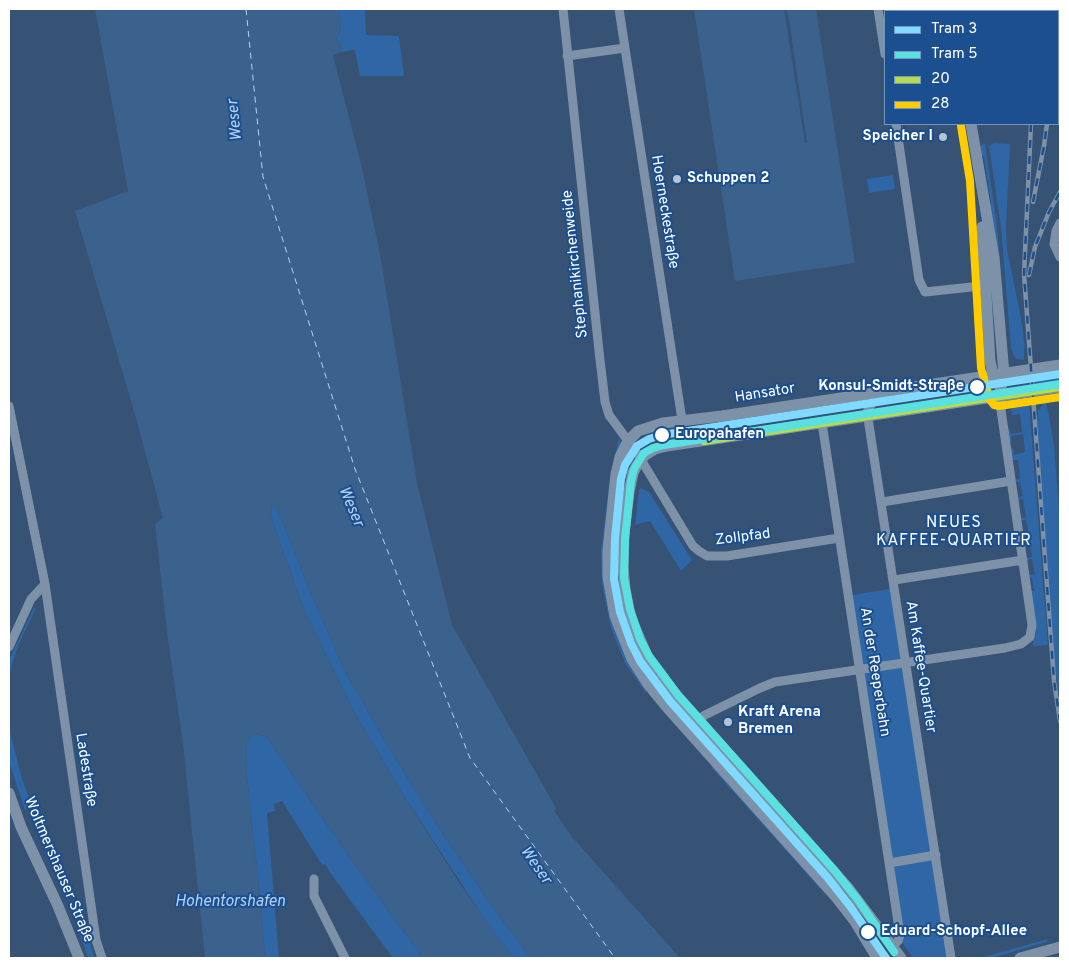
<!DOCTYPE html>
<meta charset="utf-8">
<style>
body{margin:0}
#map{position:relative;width:1069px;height:967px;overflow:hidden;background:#365274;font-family:Overpass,sans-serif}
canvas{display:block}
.frame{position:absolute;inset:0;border:10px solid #fff;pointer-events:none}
.legend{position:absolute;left:884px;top:10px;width:175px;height:115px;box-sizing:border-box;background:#1b4f8f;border:1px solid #7695bc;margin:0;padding:6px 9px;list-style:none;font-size:15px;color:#fff}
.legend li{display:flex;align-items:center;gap:10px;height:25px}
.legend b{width:25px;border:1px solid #7695bc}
</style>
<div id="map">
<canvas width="1069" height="967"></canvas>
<div class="frame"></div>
<ul class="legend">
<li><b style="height:6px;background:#80d9ff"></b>Tram 3</li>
<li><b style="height:6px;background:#5ae0e0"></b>Tram 5</li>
<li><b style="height:6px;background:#b5dd4b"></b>20</li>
<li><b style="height:6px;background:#fc0"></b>28</li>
</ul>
</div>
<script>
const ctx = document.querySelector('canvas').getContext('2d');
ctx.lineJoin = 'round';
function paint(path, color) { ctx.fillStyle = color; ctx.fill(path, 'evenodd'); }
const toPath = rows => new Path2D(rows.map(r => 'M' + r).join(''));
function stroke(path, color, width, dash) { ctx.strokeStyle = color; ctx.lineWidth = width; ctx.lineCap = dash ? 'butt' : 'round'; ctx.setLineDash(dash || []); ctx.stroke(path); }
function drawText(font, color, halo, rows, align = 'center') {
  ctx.font = font + ' Overpass,sans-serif'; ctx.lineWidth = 4; ctx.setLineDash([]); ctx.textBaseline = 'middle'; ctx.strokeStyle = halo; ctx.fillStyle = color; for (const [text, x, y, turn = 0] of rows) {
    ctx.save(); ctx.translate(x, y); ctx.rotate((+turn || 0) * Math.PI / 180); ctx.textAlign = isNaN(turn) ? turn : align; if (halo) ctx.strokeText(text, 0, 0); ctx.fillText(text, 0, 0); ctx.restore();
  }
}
const green = toPath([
 [339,9,365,9,366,35,399,36,404,76,360,76,355,50,340,52,341,44,336,38,341,29],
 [994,143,1010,144,1006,227,1007,249,1022,323,1025,349,1024,349,1024,360,1017,359,1014,356,1011,348,1001,227,989,146],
 [982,144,985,144,997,225,1003,296,989,207,991,203,984,157,981,154,980,147],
 [893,175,895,189,869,193,867,179],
 [1060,369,1060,382,1035,386,1034,373],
 [1046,400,1054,445,1060,521,1059,598,1060,701,1054,662,1037,423,1038,411],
 [1029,402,1048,645,1033,646,1033,640,1036,634,1031,591,1034,591,1032,578,1029,578,1029,575,1035,574,1032,559,1026,560,1026,558,1032,557,1029,540,1023,540,1023,538,1029,537,1026,520,1020,520,1020,518,1026,517,1023,499,1017,500,1017,497,1023,496,1020,482,1015,482,1014,480,1020,479,1018,460,1011,460,1010,450,1013,448,1014,455,1025,452,1023,434,1011,436,1012,442,1009,441,1007,430,1009,427,1011,434,1022,432,1020,414,1012,415,1011,404],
 [619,437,621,444,606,584,647,688,646,693,625,663,611,628,602,584,601,552,609,485],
 [641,488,649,492,692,560,681,571,650,521,635,525,639,490],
 [272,504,280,515,283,523,309,589,345,671,389,748,444,836,499,916,531,958,513,958,484,918,402,793,354,712,303,607,271,517],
 [890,589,947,958,913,958,901,941,852,595],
 [34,608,36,608,18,646,9,674,9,660],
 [9,728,22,779,33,808,25,810,9,762],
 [253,734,266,736,354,864,423,958,393,958,333,877,325,864,322,865,282,801,274,804,275,811,267,813,279,958,265,958,261,905,246,769,247,742],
 [716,765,827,891,855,930,826,893,825,894,712,768],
 [86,924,89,939,94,958,88,958,78,929],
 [1048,939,1047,942,991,958,980,958]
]);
const water = toPath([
 [95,9,339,9,341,29,336,38,341,44,340,52,333,55,362,168,380,254,417,483,452,625,556,808,554,811,573,838,680,958,531,958,499,916,444,836,389,748,345,671,309,589,283,523,280,515,272,505,271,517,303,607,354,712,402,793,458,881,513,958,423,958,354,864,266,736,253,734,247,742,246,769,261,905,265,958,205,958,183,744,167,632,155,524,163,518,136,418,75,211,128,191],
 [694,9,816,9,855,263,735,281]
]);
const pier = toPath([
 [784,9,786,9,789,19,807,143,805,143]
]);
const ferry = toPath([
 [246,9,263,177,355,469,470,758,615,958]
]);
const minor = toPath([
 [563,9,599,351,605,402,609,415,637,453,693,546,699,551,707,556,727,556,839,538],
 [619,9,682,420],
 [878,9,885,54],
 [567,56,625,48],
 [896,124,919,280,925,292,990,285],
 [1060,223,1056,231,1054,244,1060,257],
 [886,394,874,400,867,412,951,958],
 [9,406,45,584,96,940,102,958],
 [822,423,900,935,898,941,892,946],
 [882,502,1011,481],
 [894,580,1023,560],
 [9,647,31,599,45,584],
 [698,720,705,715,760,688,775,682,1005,648,1021,644,1030,637,1032,625,999,396],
 [889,863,936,855],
 [314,879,314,896,345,958]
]);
const tertiary = toPath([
 [954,9,954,11],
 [971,124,994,258,1004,374,999,396],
 [982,227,990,361,995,383],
 [9,793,21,827,58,906,79,958],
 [877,958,854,920,836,897,665,705,648,684,632,659,615,616,608,577,608,551,616,474,620,457,628,441,638,431,663,423,722,416,1060,365],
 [901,958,849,889,676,695,648,658,630,616,625,589,623,567,624,533,629,492,633,473,637,465,645,455,655,449,667,446,1060,387],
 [1020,958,1060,947]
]);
const rail = toPath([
 [1037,11,1038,9],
 [1054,11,1054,9],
 [1031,124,1024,274,1054,681,1060,721],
 [1033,202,1044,146,1047,124],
 [1029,275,1035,247,1049,212,1060,192]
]);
const bus1 = toPath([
 [704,441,1060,387]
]);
const bus2 = toPath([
 [961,126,970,181,981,368,990,400,994,405,999,406,1060,397]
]);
const tram1 = toPath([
 [886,958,850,906,827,877,670,701,640,661,631,643,620,612,614,579,615,538,621,479,625,465,637,446,649,439,662,435,1060,374]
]);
const tram2 = toPath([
 [894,952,858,900,835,871,678,695,649,656,640,639,630,609,624,578,625,539,631,481,634,469,644,453,653,448,664,445,1060,384]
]);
const markers = [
 [943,137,5,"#b9c2ce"],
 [677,179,5,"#b9c2ce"],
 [977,387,8,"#fff"],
 [662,435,8,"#fff"],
 [728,722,5,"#b9c2ce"],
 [868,932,8,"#fff"]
];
const poiNames = [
 ["Speicher I",933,137,"right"],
 ["Schuppen 2",687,179],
 ["Kraft Arena",738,713],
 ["Bremen",738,730]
];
const streetNames = [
 ["Hoerneckestraße",664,212,81],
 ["Stephanikirchenweide",576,264,-96],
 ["Hansator",765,394,-9],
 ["Zollpfad",743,538,-7],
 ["Am Kaffee-Quartier",920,667,81],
 ["An der Reeperbahn",874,672,81],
 ["Ladestraße",85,770,81],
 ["Woltmershauser Straße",58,870,67]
];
const stopNames = [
 ["Konsul-Smidt-Straße",964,387,"right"],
 ["Europahafen",675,435],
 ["Eduard-Schopf-Allee",881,932]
];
const waterNames = [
 ["Weser",236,120,-96],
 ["Weser",350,507,67],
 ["Weser",535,866,55],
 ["Hohentorshafen",230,903]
];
const neighbourhoodNames = [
 ["NEUES",954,524],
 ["KAFFEE-QUARTIER",954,542]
];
paint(green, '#2f66a5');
paint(water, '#3b618d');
paint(pier, '#365274');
stroke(ferry, '#b5d3f5', 1, [6, 5]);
stroke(minor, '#7d92a8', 9);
stroke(tertiary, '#7d92a8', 11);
stroke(rail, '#7e92a7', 4.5);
stroke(rail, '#1b4f8f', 2.5, [8]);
stroke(bus1, '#b5dd4b', 8);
stroke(bus2, '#fc0', 8);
stroke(tram1, '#80d9ff', 8);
stroke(tram2, '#5ae0e0', 8);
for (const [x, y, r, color] of markers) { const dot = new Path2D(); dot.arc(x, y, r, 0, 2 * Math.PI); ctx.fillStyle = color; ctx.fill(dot); stroke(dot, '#1b4f8f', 2); }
drawText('bold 15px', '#fff', '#1b4f8f', poiNames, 'left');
drawText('15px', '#fff', '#1b4f8f', streetNames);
drawText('bold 15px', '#fff', '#1b4f8f', stopNames, 'left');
drawText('italic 16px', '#b5d3f5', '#1b4f8f', waterNames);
ctx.letterSpacing = '1px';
drawText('16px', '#fff', '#1b4f8f', neighbourhoodNames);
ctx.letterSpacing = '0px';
</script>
